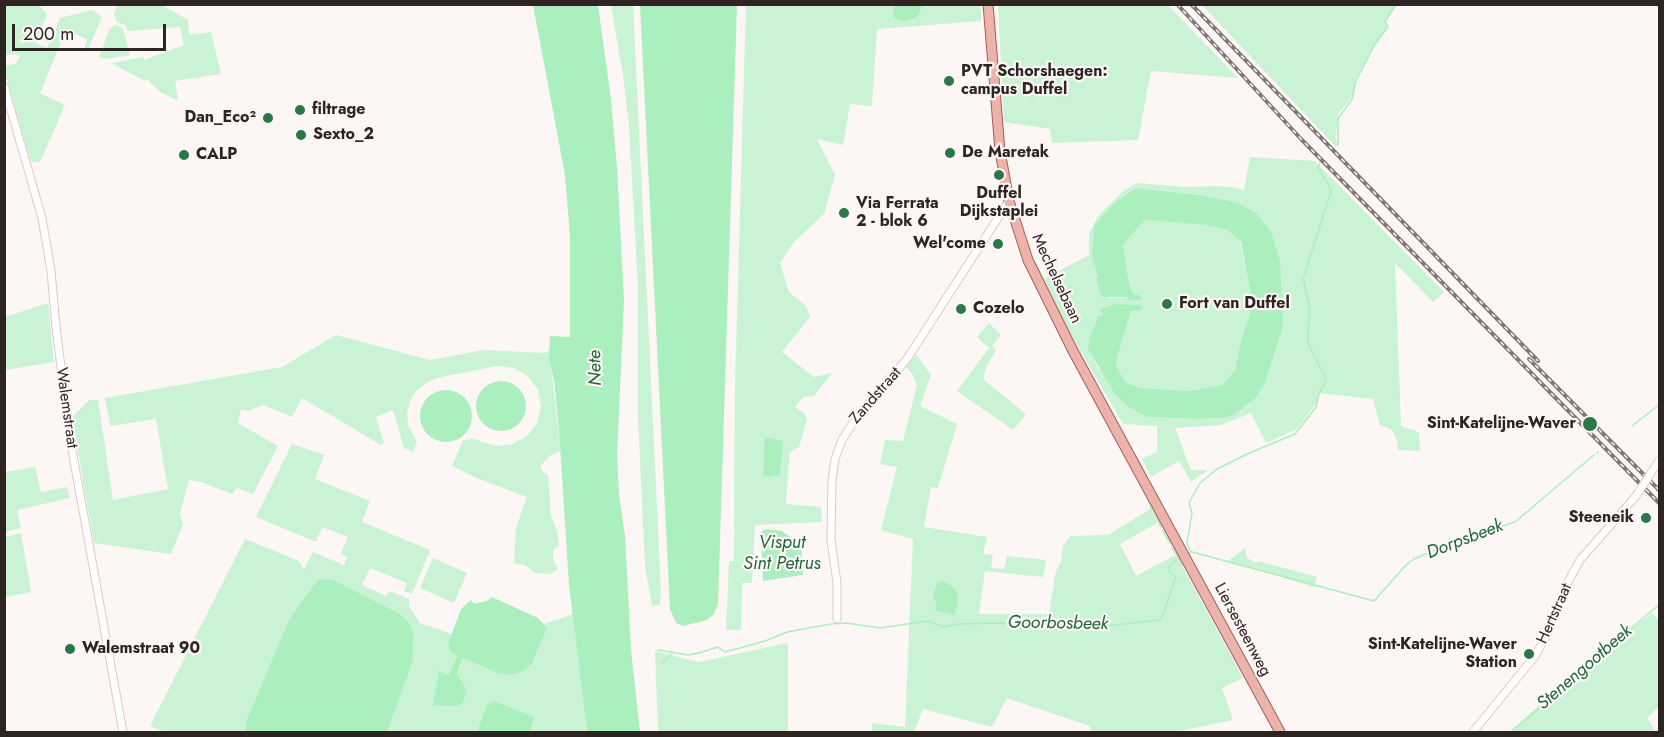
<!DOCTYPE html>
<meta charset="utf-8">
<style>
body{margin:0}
#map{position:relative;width:1664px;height:737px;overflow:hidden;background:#fcf6f5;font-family:Jost,sans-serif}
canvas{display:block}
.frame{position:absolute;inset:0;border:6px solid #2e2422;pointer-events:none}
.scale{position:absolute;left:12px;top:24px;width:154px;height:27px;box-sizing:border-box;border:3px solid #2e2422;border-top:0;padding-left:8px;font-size:18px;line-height:21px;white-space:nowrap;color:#2e2422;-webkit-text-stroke:4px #fcf6f5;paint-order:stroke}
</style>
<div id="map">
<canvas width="1664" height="737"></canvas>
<div class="frame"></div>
<div class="scale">200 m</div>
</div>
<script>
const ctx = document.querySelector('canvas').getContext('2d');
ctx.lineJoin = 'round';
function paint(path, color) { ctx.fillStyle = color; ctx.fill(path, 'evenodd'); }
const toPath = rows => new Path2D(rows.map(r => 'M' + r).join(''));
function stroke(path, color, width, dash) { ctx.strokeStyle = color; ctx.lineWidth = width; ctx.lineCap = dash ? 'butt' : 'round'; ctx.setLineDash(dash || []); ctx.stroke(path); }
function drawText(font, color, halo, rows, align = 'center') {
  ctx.font = font + ' Jost,sans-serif'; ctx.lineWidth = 4.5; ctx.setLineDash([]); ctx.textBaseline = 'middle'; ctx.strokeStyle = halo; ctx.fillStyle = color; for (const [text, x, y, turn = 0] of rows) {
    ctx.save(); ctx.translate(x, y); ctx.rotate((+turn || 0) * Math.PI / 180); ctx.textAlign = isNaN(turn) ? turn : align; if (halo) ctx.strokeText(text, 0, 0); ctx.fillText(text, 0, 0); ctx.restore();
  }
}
const green = toPath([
 [5,4,39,5,47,14,36,43,47,48,60,18,92,10,102,17,87,52,84,50,87,39,66,30,40,93,65,105,40,162,33,162,30,159,5,73,5,66,17,63,20,56,16,54,5,55],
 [118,4,162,5,188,20,189,35,211,32,221,74,175,81,178,101,159,91,147,79,145,81,111,63,144,57,144,60,184,45,180,27,128,31,125,25,117,22,114,14],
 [611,5,633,5,661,591,660,605,652,606,645,566,638,417,638,287,629,126,623,75],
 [746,5,981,5,981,21,877,29,872,106,850,104,843,145,817,139,835,175,824,214,794,242,780,263,789,292,806,306,810,317,782,352,814,377,832,373,814,396,803,397,795,407,805,414,807,419,799,447,790,452,789,460,786,504,821,507,822,522,755,525,752,583,742,583,741,630,726,630,729,561,734,561,735,385],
 [998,5,1168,5,1238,78,1151,71,1138,140,1052,143,1050,129,1004,122],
 [1202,5,1397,5,1385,22,1388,27,1375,44,1355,80,1353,95,1339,113,1335,138,1338,145,1336,147],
 [116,25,123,29,130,55,106,59,99,57,110,28],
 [1250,157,1315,161,1444,292,1433,302,1395,263,1401,426,1419,432,1420,451,1398,450,1396,437,1392,430,1380,425,1373,399,1318,393,1317,402,1297,429,1266,443,1251,413,1221,425,1175,428,1191,470,1208,470,1191,482,1179,461,1151,477,1142,459,1157,452,1157,426,1123,424,1066,326,1044,279,1089,255,1089,233,1098,216,1122,192,1137,183,1186,187,1218,186,1237,188,1244,191],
 [1136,188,1198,195,1237,202,1256,213,1283,327,1265,383,1256,398,1234,415,1223,418,1198,419,1147,417,1098,368,1092,356,1088,349,1099,315,1102,316,1116,304,1126,305,1131,311,1116,362,1118,370,1127,383,1141,388,1190,391,1222,385,1235,370,1241,340,1250,314,1251,297,1240,241,1227,230,1205,225,1144,220,1123,244,1129,283,1133,294,1139,297,1129,300,1127,297,1110,298,1100,293,1096,280,1098,278,1094,226,1114,203],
 [48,303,54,362,5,370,5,317],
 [989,323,1001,335,992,346,996,351,990,360,984,373,984,380,1026,414,1013,430,957,391,989,348,977,337],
 [336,335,430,360,483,350,545,353,549,350,561,451,551,455,540,466,543,472,548,475,551,516,557,531,559,545,553,550,553,559,558,569,551,574,535,573,525,565,514,563,516,528,527,497,479,479,452,466,463,440,474,439,496,446,513,444,527,436,537,423,541,406,538,390,528,376,514,368,497,366,437,378,426,383,416,391,410,401,407,413,408,425,417,442,413,452,404,448,393,410,376,417,384,443,381,445,302,398,292,417,263,405,248,411,241,409,238,423,278,446,253,494,237,488,232,494,201,482,189,480,180,513,183,525,171,554,94,543,72,417,89,400,98,400,113,500,168,489,156,419,110,426,105,398,282,367],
 [916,354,931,375,920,406,957,424,938,488,931,487,924,527,987,537,983,554,993,555,991,568,1004,569,1007,556,1046,560,1043,577,985,571,979,614,1049,614,1055,575,1061,561,1063,546,1070,536,1108,535,1150,509,1157,523,1120,544,1136,576,1175,555,1184,569,1243,678,1222,688,1233,720,1174,732,1090,732,1090,726,1007,698,992,727,923,709,914,732,872,732,872,723,905,727,913,539,881,530,897,467,880,464,885,440,903,441,917,385,913,375,905,366],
 [292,444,324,455,315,479,370,501,362,522,430,550,412,594,404,591,407,583,370,568,362,585,386,596,389,591,409,599,409,606,420,623,452,634,448,644,457,655,449,675,439,671,467,690,457,673,463,658,483,667,512,675,524,671,532,664,547,628,544,624,573,614,587,732,164,732,150,726,245,539,299,561,304,570,313,552,344,565,347,557,341,554,348,537,322,527,316,542,256,517],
 [35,467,41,492,67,487,70,498,17,510,21,528,5,532,5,472],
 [21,533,31,592,5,597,5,537],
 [1245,548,1247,558,1256,563,1258,561,1317,577,1314,587,1228,561],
 [433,558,467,573,454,603,420,588],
 [1652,613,1659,621,1659,706,1647,718,1656,732,1509,732,1603,650],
 [788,643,788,732,658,732,655,651,699,662]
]);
const water = toPath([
 [533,5,598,5,611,100,617,168,624,301,617,455,619,495,625,535,631,650,640,732,587,732,569,585,559,430,554,380,549,359,550,336,570,337,570,237,565,175],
 [640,5,737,5,718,604,714,614,707,620,683,626,676,623,670,609],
 [894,5,894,4,923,5,916,18,904,21,893,18],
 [1136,188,1198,195,1237,202,1256,213,1271,232,1280,261,1283,327,1265,383,1256,398,1234,415,1223,418,1198,419,1147,417,1129,407,1115,394,1088,349,1090,336,1099,315,1102,316,1103,314,1101,312,1101,309,1116,304,1141,305,1141,310,1131,311,1116,362,1118,370,1127,383,1141,388,1190,391,1222,385,1235,370,1241,340,1250,314,1251,297,1241,242,1227,230,1205,225,1144,220,1123,245,1129,283,1133,294,1139,295,1142,300,1129,300,1127,297,1103,297,1100,293,1096,279,1098,278,1092,257,1094,226,1114,203],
 '476 406a25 25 0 1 1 50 0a25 25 0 1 1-50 0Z',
 '420 416a26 26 0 1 1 52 0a26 26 0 1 1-52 0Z',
 [765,437,783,441,780,475,763,477],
 [767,529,782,531,801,545,803,575,763,581,761,537,762,531],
 [320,579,333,580,400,614,410,624,413,634,413,660,387,732,245,732,247,720,289,620,311,589],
 [944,581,954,588,958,594,958,603,954,615,934,610,937,607,933,594,937,583],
 [492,597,538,618,547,628,532,664,524,671,512,675,497,673,463,658,457,673,467,690,462,704,456,706,433,705,439,671,449,675,457,655,451,652,448,644,461,609,471,600,474,604,487,601],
 [494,701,534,717,530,732,477,732,487,705]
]);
const stream = toPath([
 [1338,145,1338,119,1352,99,1356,81,1375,44,1388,27,1385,22,1396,4],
 [1632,426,1660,404],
 [1597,453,1598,452],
 [1150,507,1161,527],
 [1163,531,1170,543],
 [1172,547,1182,565],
 [1192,552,1374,601,1406,565,1414,559,1463,539,1515,522,1594,455],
 [1188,554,1191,552,1187,543,1192,513,1189,503,1200,483,1217,469,1247,454,1295,434,1316,407,1319,393,1325,383,1326,378,1308,344,1309,305,1303,279,1331,192,1329,185,1318,168,1320,163],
 [658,650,688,655,699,653,718,647,725,652,765,641,787,632,831,624,846,623,880,628,928,621,943,627,958,624,998,623,1087,628,1161,620,1176,577,1169,572,1169,566,1181,557],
 [662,664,671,654],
 [1481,731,1483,732],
 [1511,732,1551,698,1552,694,1660,604]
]);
const minor = toPath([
 [4,86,42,218,51,271,56,327,70,439,123,732],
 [837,619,837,583,831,540,832,480,835,459,842,440,856,418,907,359,1009,201],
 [1473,732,1535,656,1547,635,1567,584,1580,560,1636,496]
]);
const major = toPath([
 [988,4,1000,151,1009,201,1028,260,1073,351,1280,732]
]);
const rail = toPath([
 [1177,4,1301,139,1660,504],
 [1191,4,1538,361],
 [1529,359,1660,491]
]);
const minorBridge = toPath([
 [1636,496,1660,459]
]);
const markers = [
 [949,81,6,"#2a7848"],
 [300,110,6,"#2a7848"],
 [268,118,6,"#2a7848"],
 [301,135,6,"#2a7848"],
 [950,153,6,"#2a7848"],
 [184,155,6,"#2a7848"],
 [999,175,6,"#2a7848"],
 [844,213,6,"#2a7848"],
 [998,244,6,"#2a7848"],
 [1167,304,6,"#2a7848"],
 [961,309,6,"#2a7848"],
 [1590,424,8,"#2a7848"],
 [1646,518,6,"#2a7848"],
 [70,649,6,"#2a7848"],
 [1529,654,6,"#2a7848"]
];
const poiNames = [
 ["PVT Schorshaegen:",961,72],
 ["campus Duffel",961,90],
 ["filtrage",312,110],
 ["Dan_Eco²",256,118,"right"],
 ["Sexto_2",313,135],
 ["De Maretak",962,153],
 ["CALP",196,155],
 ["Duffel",999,194,"center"],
 ["Dijkstaplei",999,212,"center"],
 ["Via Ferrata",856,204],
 ["2 - blok 6",856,222],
 ["Wel'come",986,244,"right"],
 ["Fort van Duffel",1179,304],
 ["Cozelo",973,309],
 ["Sint-Katelijne-Waver",1576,424,"right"],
 ["Steeneik",1634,518,"right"],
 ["Sint-Katelijne-Waver",1517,645,"right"],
 ["Station",1517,663,"right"],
 ["Walemstraat 90",82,649]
];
const streetNames = [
 ["Mechelsebaan",1056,279,65],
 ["Zandstraat",876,396,-49],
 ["Walemstraat",66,408,82],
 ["Hertstraat",1555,614,-66],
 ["Liersesteenweg",1242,630,62]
];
const waterNames = [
 ["Nete",596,368,-91],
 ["Dorpsbeek",1465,540,-21],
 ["Visput",782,544],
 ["Sint Petrus",782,565],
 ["Goorbosbeek",1058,624,1],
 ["Stenengootbeek",1585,668,-41]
];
paint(green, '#c9f3d4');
paint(water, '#acefbf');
stroke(stream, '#acefbf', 1.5);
stroke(minor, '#e3c8c3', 9);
stroke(major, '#a26057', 11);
stroke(minor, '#fff', 7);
stroke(major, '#ecb3ab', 9);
stroke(rail, '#7f7675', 4);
stroke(rail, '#fcf6f5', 1.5, [4.5]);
stroke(minorBridge, '#e3c8c3', 9, []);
stroke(minorBridge, '#fff', 7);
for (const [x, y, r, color] of markers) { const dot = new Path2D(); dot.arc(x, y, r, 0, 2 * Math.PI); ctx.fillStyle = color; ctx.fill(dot); stroke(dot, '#fcf6f5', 2); }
drawText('bold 16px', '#2e2422', '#fcf6f5', poiNames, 'left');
drawText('16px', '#2e2422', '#fcf6f5', streetNames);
drawText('italic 18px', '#1f673b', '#fcf6f5', waterNames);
</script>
